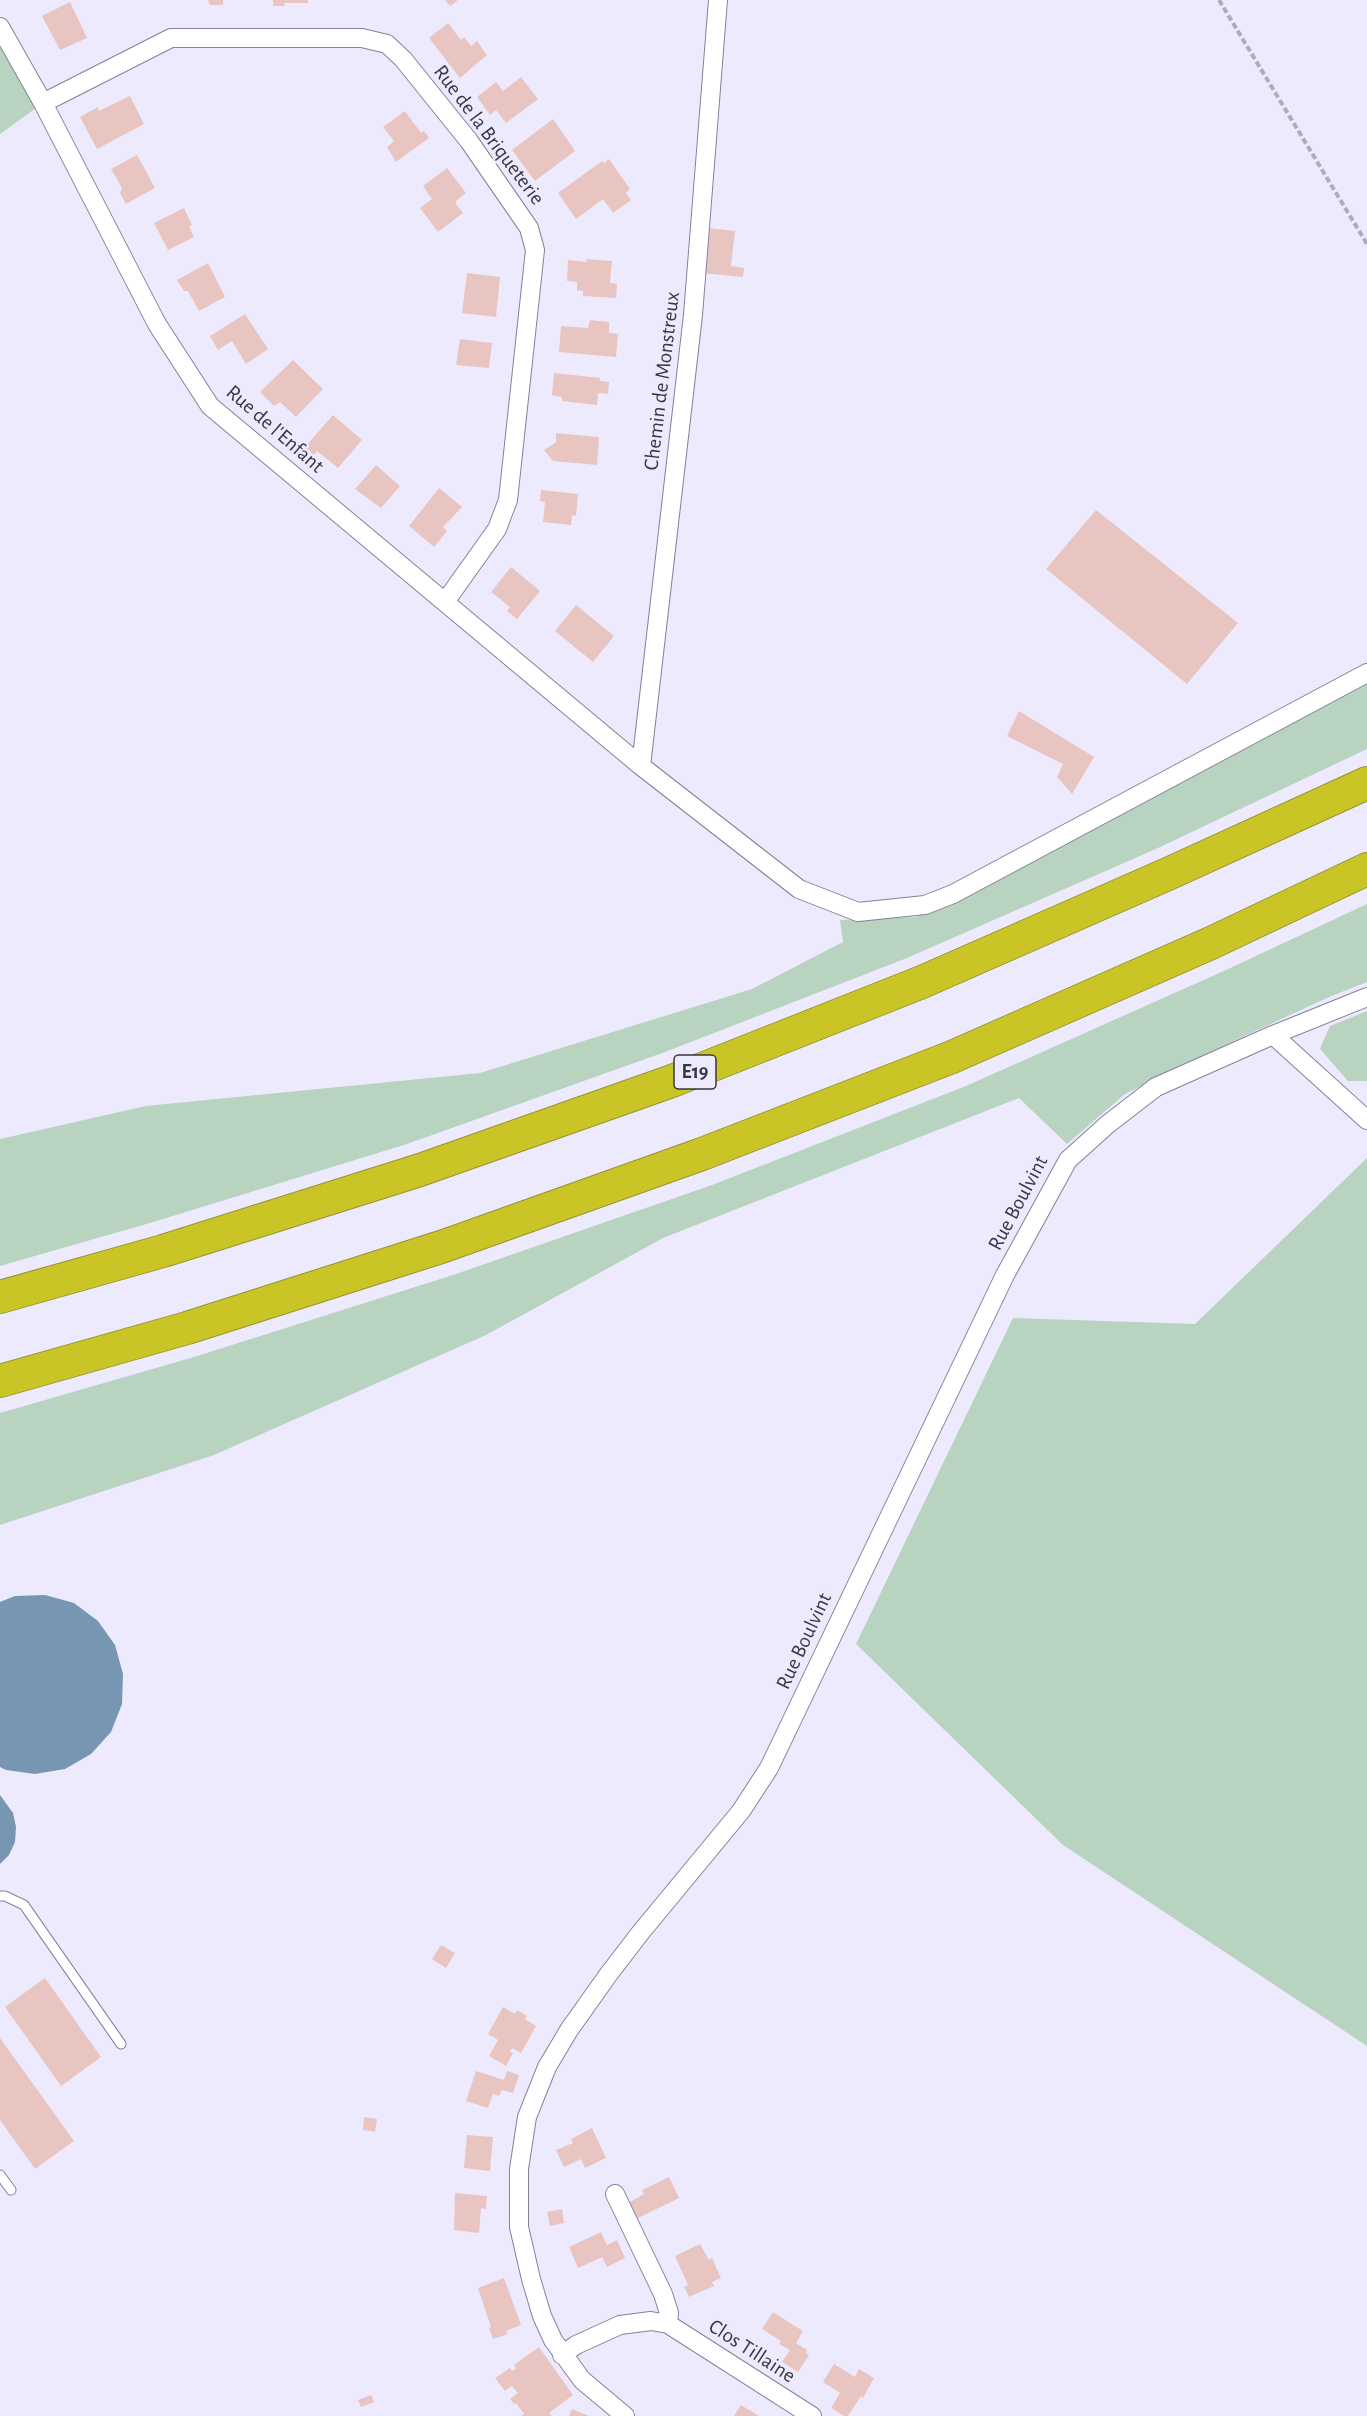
<!DOCTYPE html>
<style>
body{margin:0}
canvas{display:block;background:#edeafd}
</style>
<canvas width="1367" height="2416"></canvas>
<script>
const ctx = document.querySelector('canvas').getContext('2d');
ctx.lineJoin = 'round';
function paint(path, color) { ctx.fillStyle = color; ctx.fill(path, 'evenodd'); }
const toPath = rows => new Path2D(rows.map(r => 'M' + r).join(''));
function stroke(path, color, width, dash) { ctx.strokeStyle = color; ctx.lineWidth = width; ctx.lineCap = dash ? 'butt' : 'round'; ctx.setLineDash(dash || []); ctx.stroke(path); }
function drawText(font, color, halo, rows, align = 'center') {
  ctx.font = font + ' "Alegreya Sans",sans-serif'; ctx.lineWidth = 5; ctx.setLineDash([]); ctx.textBaseline = 'middle'; ctx.strokeStyle = halo; ctx.fillStyle = color; for (const [text, x, y, turn = 0] of rows) {
    ctx.save(); ctx.translate(x, y); ctx.rotate((+turn || 0) * Math.PI / 180); ctx.textAlign = isNaN(turn) ? turn : align; if (halo) ctx.strokeText(text, 0, 0); ctx.fillText(text, 0, 0); ctx.restore();
  }
}
const green = toPath([
 [0,27,43,103,0,134],
 [1367,679,1367,749,1158,848,907,958,665,1052,407,1144,150,1223,0,1266,0,1139,146,1106,480,1073,752,989,843,942,840,920,916,917,968,895],
 [1367,904,1367,982,1329,997,1238,1039,1125,1094,1067,1144,1019,1098,663,1238,486,1335,214,1455,0,1525,0,1413,194,1357,453,1275,712,1185,966,1086,1226,970],
 [1367,1011,1367,1081,1348,1081,1320,1049,1330,1026],
 [1367,1158,1367,2046,1063,1845,856,1644,1013,1318,1195,1324]
]);
const water = toPath([
 [45,1595,74,1603,98,1621,115,1645,123,1674,122,1704,111,1732,91,1754,65,1769,35,1774,6,1770,0,1767,0,1602,15,1596],
 [0,1795,13,1813,16,1827,15,1842,9,1855,0,1864]
]);
const building = toPath([
 [208,0,223,0,223,5,210,5],
 [273,0,308,0,308,3,284,3,285,6,273,6],
 [445,0,458,0,450,6],
 [70,2,87,38,60,50,42,16],
 [448,23,461,40,464,37,471,46,477,41,487,55,460,78,429,38],
 [521,77,538,99,506,123,496,110,490,115,477,97,496,82,503,91],
 [130,96,144,124,97,149,80,117,98,107,99,111],
 [405,111,421,133,424,131,429,138,396,162,387,147,394,141,383,127],
 [553,119,575,151,535,181,512,150],
 [137,155,155,188,126,204,120,193,122,188,111,169],
 [609,159,630,189,626,193,631,200,613,213,603,199,576,219,558,193,602,161,604,163],
 [447,168,466,193,456,201,456,204,463,213,438,232,420,208,432,199,423,186],
 [184,208,192,225,189,226,194,237,168,250,154,223],
 [707,228,735,231,731,266,744,268,743,277,702,273],
 [586,259,612,261,610,283,617,284,616,298,583,296,583,291,577,290,577,282,567,281,568,260,587,262],
 [208,263,225,297,199,311,188,291,184,291,177,280],
 [467,273,500,277,496,317,462,313],
 [245,314,268,349,246,364,232,341,218,350,210,336],
 [590,320,609,322,609,333,618,334,616,357,559,352,561,326,588,328],
 [460,339,492,343,489,368,456,365],
 [293,360,323,389,296,417,280,402,274,406,260,392],
 [554,373,600,378,600,381,609,382,608,394,598,393,597,405,562,401,562,397,552,395],
 [333,415,362,440,338,468,317,451,314,455,305,447],
 [556,433,599,437,597,465,553,461,544,450,556,442],
 [376,465,400,486,381,508,355,489],
 [439,488,462,507,443,527,447,531,434,547,409,526],
 [541,490,578,494,576,516,572,515,571,525,543,522,545,502,540,501],
 [1096,510,1238,623,1187,684,1046,569],
 [511,567,540,591,517,619,507,611,510,607,491,592],
 [576,605,614,636,593,662,555,631],
 [1019,711,1094,757,1072,794,1057,777,1063,764,1007,736],
 [441,1945,455,1953,446,1968,432,1959],
 [45,1978,101,2057,61,2086,5,2007],
 [503,2007,515,2014,517,2010,527,2016,525,2019,536,2026,521,2053,512,2048,510,2052,513,2053,506,2066,489,2056,498,2040,488,2034],
 [0,2038,74,2141,35,2169,0,2120],
 [476,2071,504,2080,507,2071,519,2075,513,2093,502,2090,499,2096,493,2094,488,2108,466,2101],
 [364,2117,377,2119,375,2132,363,2130],
 [592,2128,606,2158,585,2168,581,2159,564,2167,556,2150,573,2143,571,2139],
 [467,2135,493,2137,490,2171,464,2168],
 [669,2177,679,2198,636,2219,628,2203,644,2194,642,2190],
 [455,2193,487,2196,486,2209,481,2208,479,2233,454,2230],
 [562,2209,564,2223,550,2226,547,2212],
 [601,2232,607,2245,617,2240,625,2258,607,2267,602,2257,578,2268,569,2247],
 [700,2244,709,2260,712,2258,721,2278,712,2282,714,2286,689,2297,684,2287,688,2285,675,2256],
 [504,2278,521,2325,506,2331,508,2334,493,2339,489,2328,491,2327,478,2288],
 [773,2312,803,2331,796,2343,807,2350,806,2353,809,2355,798,2372,782,2362,790,2350,779,2344,781,2341,762,2329],
 [539,2347,573,2395,549,2413,552,2416,521,2416,524,2414,516,2403,514,2404,510,2399,518,2393,512,2386,505,2391,495,2378,510,2368,512,2371,516,2369,514,2365],
 [834,2364,855,2377,859,2369,874,2378,863,2398,861,2396,848,2416,844,2416,831,2408,840,2393,823,2382],
 [371,2395,374,2402,361,2407,358,2400],
 [741,2405,759,2416,734,2416],
 [572,2409,589,2416,569,2416]
]);
const path = toPath([
 [1219,0,1367,244]
]);
const lane = toPath([
 [0,1896,5,1896,24,1905,121,2044],
 [0,2175,11,2190]
]);
const street = toPath([
 [0,27,43,103,157,324,210,406,641,766,799,889,858,912,925,905,953,894,1367,673],
 [43,103,171,38,362,38,387,44,403,59,469,141,529,228,535,250,508,500,497,529,445,602],
 [641,766,693,315,718,0],
 [1273,1035,1367,1120],
 [615,2194,663,2294,669,2313,668,2324],
 [562,2355,576,2345,620,2325,651,2321,668,2324,812,2416],
 [625,2416,582,2380,553,2340,542,2316,531,2279,519,2227,519,2169,527,2117,547,2067,569,2030,608,1975,641,1932,741,1811,769,1768,1005,1275,1068,1160,1108,1124,1156,1087,1273,1035,1367,997]
]);
const highway = toPath([
 [0,1297,163,1251,420,1170,672,1081,922,982,1170,873,1367,783],
 [0,1381,187,1328,444,1246,702,1154,952,1057,1211,943,1367,869]
]);
const shields = [
 [695,1072,42]
];
const shieldNames = [
 ["E19",695,1072]
];
const streetNames = [
 ["Rue de la Briqueterie",489,135,53],
 ["Chemin de Monstreux",662,381,-83],
 ["Rue de l'Enfant",275,429,41],
 ["Rue Boulvint",1018,1203,-62],
 ["Rue Boulvint",804,1641,-65],
 ["Clos Tillaine",752,2351,33]
];
paint(green, '#b8d3c0');
paint(water, '#7696b1');
paint(building, '#e9c5c1');
stroke(lane, '#84809c', 11);
stroke(street, '#84809c', 20);
stroke(highway, '#979330', 34);
stroke(path, '#aeacbc', 4, [6, 3]);
stroke(lane, '#fff', 9);
stroke(street, '#fff', 18);
stroke(highway, '#cac526', 32);
for (const [x, y, w] of shields) { const box = new Path2D(); box.roundRect(x - w / 2, y - 17, w, 34, 4.5); ctx.fillStyle = '#edeafd'; ctx.fill(box); stroke(box, '#383642', 1.5); }
drawText('bold 20px', '#383642', null, shieldNames);
drawText('21px', '#383642', '#edeafd', streetNames);
</script>
